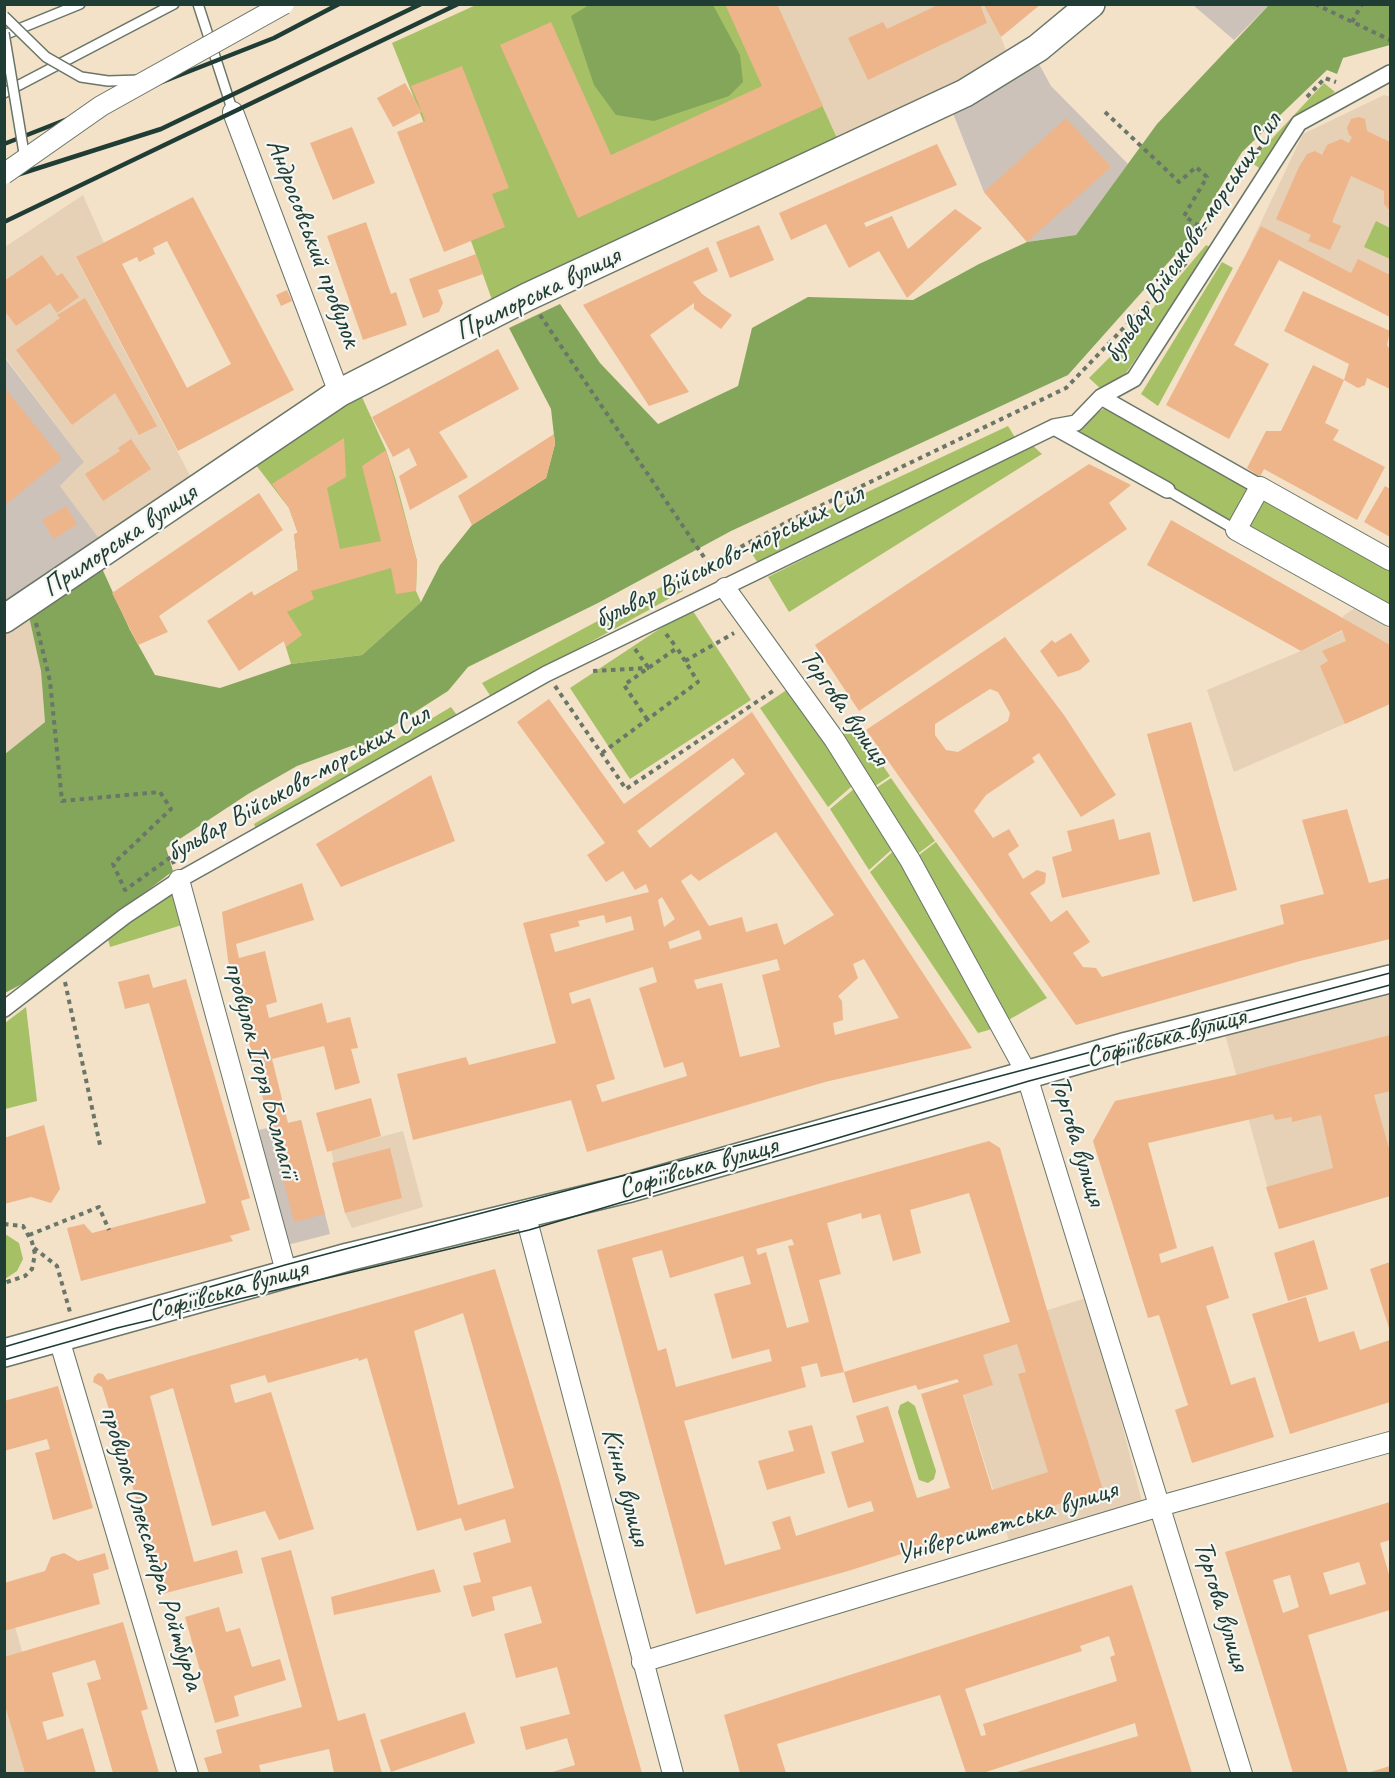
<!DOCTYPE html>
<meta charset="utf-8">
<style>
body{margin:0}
#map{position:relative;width:1395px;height:1778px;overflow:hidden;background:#f3e1c8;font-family:Caveat,sans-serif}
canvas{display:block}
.frame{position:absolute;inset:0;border:6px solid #1f3d34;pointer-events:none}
</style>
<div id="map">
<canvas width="1395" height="1778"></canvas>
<div class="frame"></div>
</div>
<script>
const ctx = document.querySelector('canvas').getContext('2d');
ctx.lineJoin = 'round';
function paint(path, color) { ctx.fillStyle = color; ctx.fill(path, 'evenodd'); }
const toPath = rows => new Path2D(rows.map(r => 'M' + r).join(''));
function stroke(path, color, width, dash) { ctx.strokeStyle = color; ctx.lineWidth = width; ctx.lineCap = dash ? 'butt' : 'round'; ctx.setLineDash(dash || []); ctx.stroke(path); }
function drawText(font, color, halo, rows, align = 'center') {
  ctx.font = font + ' Caveat,sans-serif'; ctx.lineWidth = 4.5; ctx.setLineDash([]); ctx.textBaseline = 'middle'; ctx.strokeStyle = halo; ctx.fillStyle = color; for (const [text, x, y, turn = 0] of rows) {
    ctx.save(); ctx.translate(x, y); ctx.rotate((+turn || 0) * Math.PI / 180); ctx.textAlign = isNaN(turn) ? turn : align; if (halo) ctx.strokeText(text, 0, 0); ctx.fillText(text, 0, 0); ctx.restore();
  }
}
const built = toPath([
 [777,5,983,5,1001,37,1011,64,841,147],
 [1384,95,1390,97,1390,317,1250,245,1303,134],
 [83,195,104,243,76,258,196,487,107,549,60,486,84,462,5,357,5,247],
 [1355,608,1390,629,1390,704,1234,772,1207,690,1301,651,1342,631,1343,616],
 [28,612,41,671,45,722,5,754,5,628],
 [1390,981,1390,1196,1279,1229,1223,1027],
 [403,1131,423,1207,352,1228,345,1213,331,1150],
 [1089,1297,1142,1502,1012,1550,947,1342],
 [4,1588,22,1651,57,1773,5,1773]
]);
const industrial = toPath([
 [1193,5,1269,5,1234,40],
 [1033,53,1051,86,1128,164,1076,235,1027,242,984,192,949,103],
 [4,357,84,462,60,486,107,549,4,618],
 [301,1120,330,1234,287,1245,259,1130]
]);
const green = toPath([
 [476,5,777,5,841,147,496,311,471,241,392,43],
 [1324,83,1335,92,1296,120,1261,169,1250,162],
 [1376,221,1390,228,1390,259,1364,247],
 [1206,245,1212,248,1126,373,1101,389,1089,378,1122,345],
 [1222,262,1233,268,1158,406,1141,394],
 [357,386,386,450,396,481,417,561,416,591,421,602,362,655,291,664,284,641,254,596,298,570,294,534,298,533,289,508,249,456],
 [1109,405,1254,490,1234,524,1071,431],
 [1008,426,1016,439,760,566,748,548],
 [1031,444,1042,454,789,612,768,577],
 [1262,495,1390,567,1390,610,1243,527],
 [676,579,683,591,491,697,482,683],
 [691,608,751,700,630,779,570,688],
 [791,687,858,781,828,807,760,708],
 [451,707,459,718,258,833,254,824],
 [856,727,890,776,872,788,839,737],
 [891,778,935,841,916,855,873,790],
 [860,784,898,844,869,870,830,809],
 [936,842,1047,998,1005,1022,915,858],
 [899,846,999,1027,978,1033,870,872],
 [173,891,182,925,110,947,107,935],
 [26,1007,37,1101,5,1109,5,1023],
 [5,1234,19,1243,23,1259,17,1271,5,1279],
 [908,1401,915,1406,936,1471,934,1479,928,1483,919,1480,898,1412,900,1405]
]);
const forest = toPath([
 [589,5,713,5,740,55,743,82,729,96,654,121,616,115,594,85,571,16],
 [1269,5,1390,5,1390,45,1343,58,1337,74,1327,70,1242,152,1190,238,1068,375,731,531,598,603,468,667,448,691,357,749,354,745,297,766,248,794,166,848,173,871,33,978,5,993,5,754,45,722,41,671,28,612,100,564,130,630,155,675,220,688,291,664,362,655,421,602,440,565,472,525,546,478,555,444,551,409,509,328,560,304,600,363,658,424,738,386,752,328,808,297,913,300,979,264,1027,242,1076,235,1157,124]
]);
const building = toPath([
 [725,4,777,4,823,106,578,218,500,45,551,22,611,155,762,86],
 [940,4,980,4,987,23,868,80,848,38,883,22,887,29],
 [983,4,1041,4,1001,37],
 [462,66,509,188,492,194,505,227,444,252,397,132,425,121,422,112,393,127,377,98,405,83,422,112,411,86],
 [1359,117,1365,119,1367,131,1390,142,1390,211,1384,204,1384,191,1351,176,1332,222,1341,226,1330,250,1308,241,1311,235,1276,219,1299,167,1307,154,1315,151,1322,155,1327,145,1341,139,1349,143,1352,137,1349,135,1347,128,1351,119],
 [1066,118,1111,167,1027,242,984,192],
 [352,127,375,183,333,200,310,143],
 [937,144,957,185,864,223,866,227,892,216,908,249,955,209,982,228,907,298,879,251,849,268,826,224,791,240,779,213],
 [193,197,294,390,178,451,76,257],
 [167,241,231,364,187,388,122,264,137,257,139,262,155,254,153,248],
 [366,222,391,294,396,292,407,325,363,340,327,236],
 [759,225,774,260,730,278,716,242],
 [1261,226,1351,273,1358,259,1390,275,1390,317,1279,260,1234,345,1269,364,1229,439,1166,405],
 [708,247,718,271,693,282,702,294,732,315,721,329,694,309,694,303,650,335,689,392,649,406,583,305],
 [476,254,483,274,438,290,443,303,439,312,423,318,409,279],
 [42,255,57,276,62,273,79,297,57,313,50,303,16,326,4,310,4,281],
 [287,290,292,301,281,306,276,295],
 [1303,291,1390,331,1387,345,1390,350,1390,389,1367,378,1365,385,1358,388,1344,380,1349,364,1284,331],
 [85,298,157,426,139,435,115,393,72,425,16,350,60,318,57,315],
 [498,349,519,389,439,432,468,477,410,510,399,476,417,465,409,448,393,457,372,417],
 [1313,365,1344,380,1325,423,1339,430,1333,440,1385,467,1357,520,1264,469,1260,477,1247,468,1266,431,1281,431],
 [4,387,62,459,4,506],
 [554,434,555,444,546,478,472,525,458,496],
 [344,438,346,477,327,488,340,549,381,541,362,466,386,450,417,561,416,591,396,594,391,568,311,591,314,599,287,612,302,635,286,647,284,641,239,671,207,621,252,591,254,596,298,570,294,534,298,534,289,508,272,484],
 [131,439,151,469,103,501,85,474,120,451,118,448],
 [1089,464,1131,485,1109,503,1127,529,859,711,815,645],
 [1385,486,1390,489,1390,537,1364,522],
 [259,493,283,530,159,616,168,632,138,645,112,593],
 [66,506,77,524,54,539,42,520],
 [1171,520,1390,645,1390,704,1345,724,1320,666,1328,661,1322,651,1346,641,1342,630,1301,651,1147,565],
 [1071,633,1090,661,1080,670,1058,677,1040,651,1052,640,1055,643],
 [1005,637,1064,715,1116,795,1081,817,1039,753,1032,758,1035,762,986,795,974,811,993,838,1009,829,1019,846,1008,854,1023,879,1037,870,1046,873,1045,883,1030,893,1051,922,1067,910,1090,942,1073,953,1083,967,1096,968,1102,977,1284,924,1280,905,1324,894,1302,820,1347,809,1369,883,1390,878,1390,939,1300,961,1076,1025,866,730],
 [990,689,998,692,1010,713,1008,721,958,752,946,750,935,735,935,724],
 [549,699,624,804,752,712,972,1048,825,1082,587,1152,571,1100,413,1140,397,1074,466,1057,469,1065,556,1043,523,923,649,892,646,884,635,890,623,871,606,882,587,855,605,843,517,722],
 [733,758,745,774,650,848,637,831],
 [776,832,834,915,784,945,777,923,746,932,742,917,709,926,681,881,691,874,699,881],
 [662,897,675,919,664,927,658,900],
 [604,915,606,923,631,916,634,930,555,952,550,934,580,926,578,921],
 [699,930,702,939,670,949,668,942],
 [777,959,780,970,762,975,780,1047,740,1057,722,983,697,989,694,980],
 [864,959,899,1018,835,1035,833,1023,843,1020,842,1001,838,996,858,978,853,964],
 [653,967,657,982,639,988,664,1068,683,1062,687,1076,602,1102,596,1085,615,1079,590,998,572,1004,569,993],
 [1191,722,1237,890,1193,902,1147,734],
 [431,775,455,841,341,887,316,844],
 [1114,819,1119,840,1150,832,1160,874,1062,898,1052,857,1072,851,1067,831],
 [302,883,314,920,236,944,239,958,265,951,277,1002,266,1005,269,1018,322,1003,327,1023,350,1017,358,1048,351,1049,360,1083,335,1090,324,1046,272,1059,288,1123,301,1120,325,1214,294,1222,228,960,222,912],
 [149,974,153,988,186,979,250,1198,241,1201,250,1230,230,1236,233,1241,81,1281,67,1228,84,1224,92,1233,206,1203,149,1003,125,1009,118,982],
 [1390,1035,1390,1091,1374,1095,1390,1152,1390,1196,1279,1229,1266,1187,1333,1168,1321,1115,1292,1122,1292,1117,1275,1120,1273,1114,1148,1143,1177,1248,1159,1254,1161,1263,1213,1246,1229,1298,1206,1306,1231,1385,1255,1377,1274,1437,1192,1463,1175,1410,1188,1405,1159,1315,1148,1318,1093,1141,1115,1101,1236,1075],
 [371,1098,381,1136,327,1152,316,1113],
 [44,1125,60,1189,51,1203,31,1197,4,1204,4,1138],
 [989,1141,1000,1148,1047,1310,1103,1490,848,1571,696,1614,597,1250],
 [969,1193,1010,1322,844,1372,853,1403,916,1385,918,1390,957,1379,959,1382,921,1394,950,1488,917,1498,888,1406,856,1416,864,1442,831,1452,848,1508,871,1501,874,1511,796,1536,790,1516,772,1522,781,1549,725,1565,684,1421,806,1387,801,1367,817,1363,821,1377,844,1372,819,1280,841,1274,827,1223,861,1213,862,1219,880,1214,893,1261,921,1253,910,1210],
 [792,1239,794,1245,788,1246,809,1322,787,1328,766,1252,758,1255,756,1249],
 [662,1250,670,1278,743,1256,751,1284,714,1294,732,1359,769,1349,772,1361,676,1387,666,1348,658,1351,632,1258],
 [1017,1344,1026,1372,1018,1374,1048,1472,992,1490,963,1395,993,1385,983,1355],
 [390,1148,402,1198,345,1213,332,1163],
 [1314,1240,1328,1289,1288,1301,1274,1253],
 [1390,1262,1390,1331,1370,1269],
 [495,1269,558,1476,642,1773,549,1773,575,1765,567,1738,526,1750,520,1727,570,1714,557,1667,516,1678,504,1634,542,1623,531,1586,492,1597,495,1610,472,1617,463,1586,481,1582,473,1553,511,1542,505,1519,465,1531,461,1518,417,1531,367,1358,359,1361,358,1358,268,1383,265,1375,230,1385,235,1403,271,1392,314,1529,279,1540,265,1511,212,1526,173,1388,150,1396,194,1562,237,1550,243,1573,162,1594,128,1470,102,1387,93,1382,94,1377,98,1373,103,1374,107,1380],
 [463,1313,514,1488,458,1505,414,1331],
 [1306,1297,1319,1342,1354,1331,1360,1350,1390,1340,1390,1402,1290,1434,1252,1314],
 [58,1386,93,1508,53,1520,35,1453,50,1449,47,1439,4,1451,4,1401],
 [812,1425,825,1473,767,1490,758,1461,794,1451,788,1431],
 [1390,1502,1390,1540,1380,1543,1390,1578,1390,1610,1308,1635,1348,1773,1293,1773,1225,1552],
 [1359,1562,1366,1584,1330,1595,1323,1573],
 [1290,1575,1299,1607,1283,1613,1273,1580],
 [291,1550,338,1721,365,1713,382,1773,334,1773,329,1749,259,1765,261,1773,209,1773,204,1758,222,1753,216,1730,302,1707,261,1558],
 [64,1553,78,1561,105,1553,109,1569,93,1574,100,1604,4,1631,4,1583,45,1571,51,1557],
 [434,1569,441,1592,334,1615,331,1597],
 [1132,1585,1192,1773,1013,1773,1138,1736,1135,1723,983,1773,966,1773,940,1695,777,1744,786,1773,740,1773,724,1715],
 [1109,1636,1115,1655,1110,1657,1117,1681,983,1724,986,1735,981,1736,965,1689,1082,1651,1080,1646],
 [219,1607,226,1632,240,1628,252,1667,280,1659,286,1680,234,1696,239,1716,215,1723,185,1617],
 [123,1622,148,1709,141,1711,159,1773,113,1773,87,1683,101,1679,95,1660,52,1673,64,1716,42,1722,47,1740,83,1728,96,1773,25,1773,4,1702,4,1657],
 [465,1712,475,1743,391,1772,380,1740],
 [1390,1766,1390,1773,1367,1773]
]);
const path = toPath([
 [1315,4,1390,40],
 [1352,22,1362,4],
 [1307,97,1325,78,1336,82],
 [1105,112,1179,182,1196,167,1207,177,1184,216,1204,229,1231,191,1234,192],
 [1246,173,1248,161,1261,147],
 [540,315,714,572],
 [709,564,789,521,1066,388,1186,263],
 [36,623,50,681,62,801,160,792,171,809,113,864,125,890,171,857,174,864],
 [666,634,677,648],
 [635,649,648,667],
 [685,661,734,633],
 [593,671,649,668],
 [555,686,626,789,776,689],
 [602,753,698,682,677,648,624,685,647,719],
 [65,982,100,1145],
 [4,1224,23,1226,32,1242,35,1254,32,1269,25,1276,4,1283],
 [29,1235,99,1207,109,1230],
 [34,1248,57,1266,70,1312]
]);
const service = toPath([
 [198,4,233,112],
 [4,35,80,4],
 [4,93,174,4],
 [1167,490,1236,530]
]);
const pedestrian = toPath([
 [1101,397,1260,487],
 [1054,427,1167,490],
 [4,1009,125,916,179,880,546,674,1054,427,1076,423,1101,397,1134,379,1299,123,1390,73]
]);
const minor = toPath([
 [233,112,339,393],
 [1390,560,1260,487,1236,530,1390,616],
 [725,588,834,739,910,860,1025,1070,1242,1774],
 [179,880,287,1275],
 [525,1213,673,1774],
 [59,1339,188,1774],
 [642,1662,1160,1506,1390,1442]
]);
const secondary = toPath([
 [4,619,339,393,527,297,965,93,1038,48,1091,4],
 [4,1353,348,1257,627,1189,1127,1046,1390,979]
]);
const tram = toPath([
 [4,1347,285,1265,1390,973],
 [4,1360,117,1328,529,1230,1029,1081,1390,985]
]);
const rail = toPath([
 [4,144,274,38,339,4],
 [4,179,161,129,421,4],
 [4,222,458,4]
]);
const serviceBridge = toPath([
 [4,16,46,57,81,77,108,81,140,80],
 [4,33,25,159]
]);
const minorBridge = toPath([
 [4,174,101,106,284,4]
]);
const streetNames = [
 ["бульвар Військово-морських Сил",1193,238,-56],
 ["Андросовський провулок",313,243,69],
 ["Приморська вулиця",538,294,-26],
 ["Приморська вулиця",120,541,-34],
 ["бульвар Військово-морських Сил",729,557,-26],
 ["Торгова вулиця",844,708,55],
 ["бульвар Військово-морських Сил",298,784,-29],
 ["Софіївська вулиця",1166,1038,-15],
 ["провулок Ігоря Балмагії",261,1070,75],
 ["Торгова вулиця",1077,1141,73],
 ["Софіївська вулиця",698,1168,-16],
 ["Софіївська вулиця",228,1291,-16],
 ["Кінна вулиця",625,1487,75],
 ["Університетська вулиця",1007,1523,-17],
 ["провулок Олександра Ройтбурда",151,1548,73],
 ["Торгова вулиця",1221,1606,73]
];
paint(built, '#e6d1b6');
paint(industrial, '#ccc2b9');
paint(green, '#a6c065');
paint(forest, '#84a65a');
paint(building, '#eeb58b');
stroke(service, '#697668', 12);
stroke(pedestrian, '#697668', 18);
stroke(minor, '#697668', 22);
stroke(secondary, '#697668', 30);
stroke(path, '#697668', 4, [4.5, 4.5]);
stroke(service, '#fff', 9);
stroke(pedestrian, '#fff', 15);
stroke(minor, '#fff', 20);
stroke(secondary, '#fff', 27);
stroke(tram, '#1f3d34', 1.5);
stroke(rail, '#1f3d34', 4.5);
stroke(serviceBridge, '#697668', 12, []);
stroke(minorBridge, '#697668', 22, []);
stroke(serviceBridge, '#fff', 9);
stroke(minorBridge, '#fff', 20);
drawText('28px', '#1f3d34', '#f6f6f2', streetNames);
</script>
